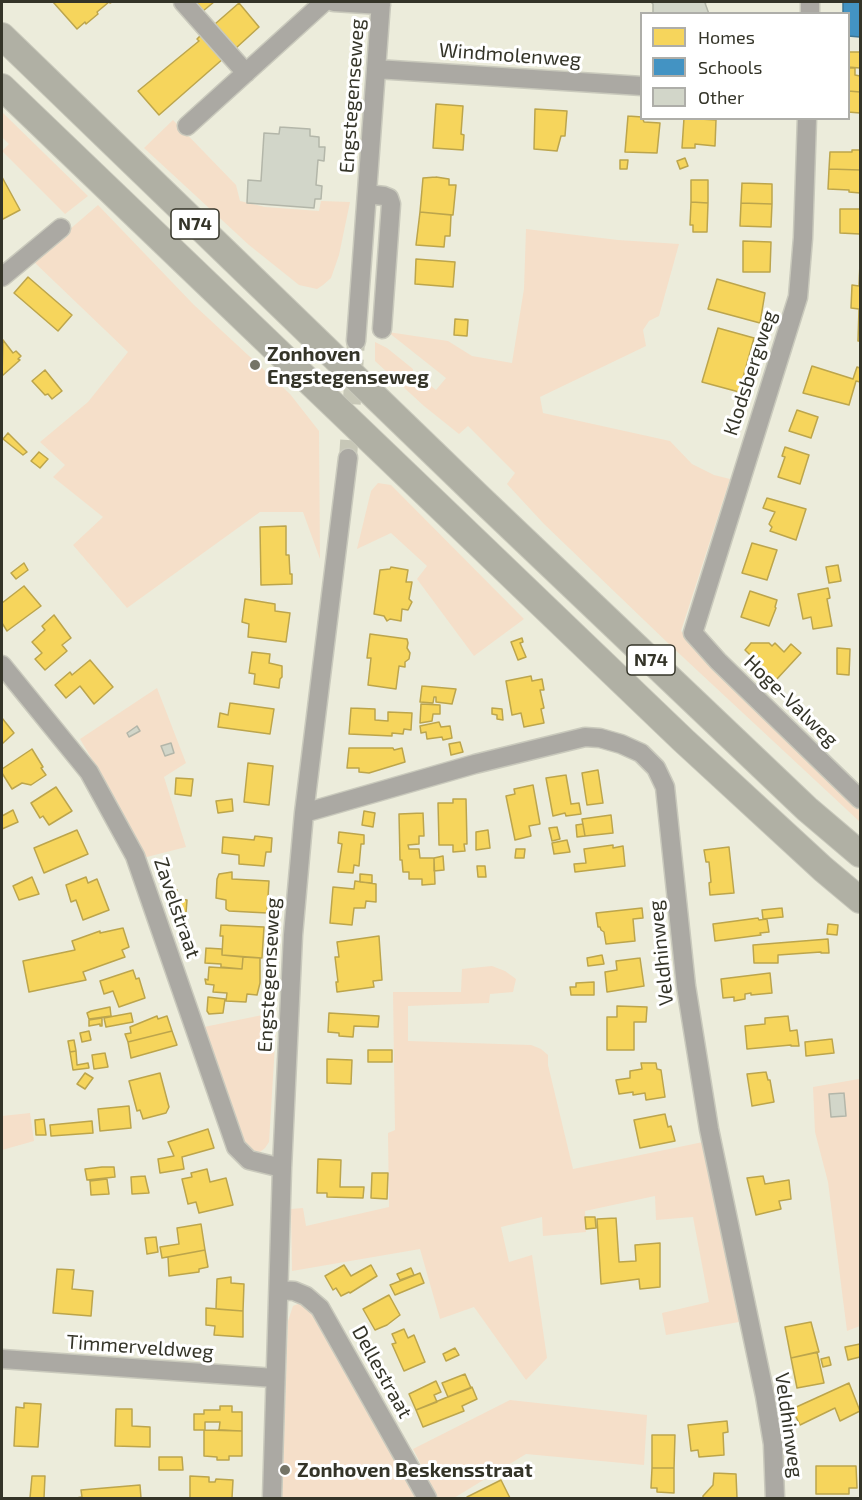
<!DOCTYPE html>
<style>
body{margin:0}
#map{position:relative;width:862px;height:1500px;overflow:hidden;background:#ececdb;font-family:"Exo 2",sans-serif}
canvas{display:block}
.frame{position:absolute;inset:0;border:3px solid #343428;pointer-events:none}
.legend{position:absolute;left:640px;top:12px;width:210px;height:108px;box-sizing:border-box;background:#fff;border:2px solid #aeaea9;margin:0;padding:8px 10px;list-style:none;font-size:18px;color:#343428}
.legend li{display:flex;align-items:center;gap:12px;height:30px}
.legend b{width:30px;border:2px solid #aeaea9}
</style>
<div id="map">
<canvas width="862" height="1500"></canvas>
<div class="frame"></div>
<ul class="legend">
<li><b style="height:16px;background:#f6d55c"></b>Homes</li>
<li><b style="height:16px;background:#4393c3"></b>Schools</li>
<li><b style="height:16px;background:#d2d6c9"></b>Other</li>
</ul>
</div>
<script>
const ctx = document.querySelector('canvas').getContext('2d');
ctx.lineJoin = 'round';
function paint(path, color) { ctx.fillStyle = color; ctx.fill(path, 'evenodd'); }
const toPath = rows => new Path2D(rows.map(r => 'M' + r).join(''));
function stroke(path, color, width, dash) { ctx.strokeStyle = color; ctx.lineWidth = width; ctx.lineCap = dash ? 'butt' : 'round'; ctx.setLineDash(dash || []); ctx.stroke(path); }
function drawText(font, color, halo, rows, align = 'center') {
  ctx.font = font + ' "Exo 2",sans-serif'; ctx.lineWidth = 6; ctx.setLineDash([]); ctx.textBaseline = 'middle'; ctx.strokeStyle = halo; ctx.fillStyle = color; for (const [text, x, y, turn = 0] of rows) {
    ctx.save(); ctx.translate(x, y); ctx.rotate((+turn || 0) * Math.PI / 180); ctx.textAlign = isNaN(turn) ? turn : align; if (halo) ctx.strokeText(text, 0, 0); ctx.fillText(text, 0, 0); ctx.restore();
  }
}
const green = toPath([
 [2,112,88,196,65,214,2,151,9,144,2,137],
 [173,120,236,185,240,201,265,207,319,211,321,201,350,202,339,255,331,278,323,285,317,289,299,285,249,245,144,148],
 [98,205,194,305,290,394,319,431,320,559,303,512,260,512,127,608,73,545,103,517,53,477,65,465,40,442,88,402,128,352,33,261],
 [526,229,618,240,679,244,659,316,649,321,643,330,646,346,540,397,543,413,670,441,692,464,714,475,730,479,681,631,860,803,860,822,670,645,544,524,507,484,515,473,468,426,459,434,424,406,375,361,375,342,387,348,413,369,413,372,436,390,446,378,388,332,448,341,472,356,512,363,524,289],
 [378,483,391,485,524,619,474,656,417,579,427,566,391,533,357,549,371,491],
 [157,688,186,763,164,777,186,847,143,858,119,805,80,739],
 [492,966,505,971,516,979,513,992,490,994,489,1003,408,1006,408,1041,531,1045,541,1049,548,1055,548,1065,573,1169,703,1142,739,1322,666,1335,662,1313,709,1302,693,1217,656,1220,655,1196,585,1211,586,1232,543,1236,542,1217,501,1227,509,1262,532,1255,547,1358,526,1380,474,1307,440,1319,420,1249,292,1271,291,1209,303,1208,306,1226,389,1207,388,1133,395,1130,393,992,461,992,462,969],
 [277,1012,269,1142,265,1148,260,1152,251,1150,244,1146,204,1027],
 [860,1062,860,1326,847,1331,828,1182,815,1132,813,1087,859,1079],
 [30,1113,34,1141,2,1150,2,1186,2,1116],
 [300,1303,309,1305,420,1498,282,1498,288,1321,293,1306],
 [510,1400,647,1415,644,1465,526,1454,454,1498,438,1498,413,1449]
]);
const homes = toPath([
 [53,2,112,2,110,3,109,2,97,12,98,14,86,24,85,22,77,29,53,2],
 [198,2,214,2,203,11,197,3,198,2],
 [239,3,259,27,236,48,215,24,239,3],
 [203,33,224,58,159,115,138,91,199,41,197,39,203,33],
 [848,52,860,52,860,68,848,67,848,52],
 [848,68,855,68,855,75,860,76,860,92,848,91,848,68],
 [848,91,860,92,860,113,848,112,848,91],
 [436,104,463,106,461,134,464,135,463,150,433,148,436,104],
 [535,109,567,111,565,136,561,136,557,151,534,149,535,109],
 [628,116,642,117,644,122,660,123,657,153,625,152,628,116],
 [684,118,716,120,715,146,695,144,695,148,682,148,684,118],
 [852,150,860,150,860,170,829,169,830,152,852,152,852,150],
 [685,158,688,166,680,169,677,161,685,158],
 [620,160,628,160,627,169,620,169,620,160],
 [829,169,860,170,860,193,849,192,849,190,828,189,829,169],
 [2,177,20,210,3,219,2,218,2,177],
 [436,177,449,179,449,185,456,185,453,215,420,212,423,178,436,177],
 [691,180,708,180,708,203,691,202,691,180],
 [742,183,772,184,772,204,741,203,742,183],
 [691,202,708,203,707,232,693,232,693,225,690,225,691,202],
 [741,203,772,204,771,227,740,226,741,203],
 [840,209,860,209,860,234,840,233,840,209],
 [420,212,451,215,450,236,445,236,444,247,416,245,420,212],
 [743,241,771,242,770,272,743,272,743,241],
 [416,259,455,262,453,287,415,284,416,259],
 [860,263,860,341,858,341,859,309,851,308,852,285,859,286,860,263],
 [28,277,72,315,58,331,14,293,28,277],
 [717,279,765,293,760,323,708,309,717,279],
 [455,319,468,320,467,336,454,335,455,319],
 [718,328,754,338,739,392,702,382,718,328],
 [3,340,13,353,16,351,21,356,18,359,20,360,2,376,3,340],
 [812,366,853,379,857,367,860,368,860,382,856,381,849,405,803,393,812,366],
 [45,370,62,391,52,399,48,394,45,395,32,381,45,370],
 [797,410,818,417,811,438,789,431,797,410],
 [8,433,27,452,23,455,3,439,8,433],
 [785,447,809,455,800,484,778,477,785,457,782,456,785,447],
 [39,452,48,459,40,468,31,461,39,452],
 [767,498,806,509,796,540,770,531,772,527,769,524,775,512,763,508,767,498],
 [286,526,286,555,289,555,290,574,292,574,292,584,261,585,260,527,286,526],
 [752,543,777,550,767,580,742,573,752,543],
 [24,563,28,570,16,579,11,573,24,563],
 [838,565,841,581,829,583,826,567,838,565],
 [391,567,408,570,406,582,412,582,409,599,412,602,408,610,402,609,401,621,390,619,387,621,384,616,374,614,380,570,390,569,391,567],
 [24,586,41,606,7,631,2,623,2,603,24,586],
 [828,588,830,598,827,599,832,626,813,629,811,617,803,619,798,594,828,588],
 [750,591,777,600,775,607,776,608,769,626,741,617,750,591],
 [245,599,275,604,275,611,290,613,286,642,248,637,249,624,242,622,245,599],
 [54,615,71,638,62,645,67,651,45,670,35,659,42,653,32,642,45,630,42,626,54,615],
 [370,634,407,639,408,643,407,648,410,653,409,659,405,662,405,667,399,666,396,689,368,685,371,658,367,658,370,634],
 [522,638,523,642,520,643,526,657,518,660,511,642,522,638],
 [751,643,769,643,772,646,775,643,784,652,791,644,801,653,776,680,745,650,751,643],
 [837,648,850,649,849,675,837,674,837,648],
 [252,652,270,654,269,663,282,666,282,677,280,679,279,688,254,684,255,674,249,673,252,652],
 [90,660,113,687,94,704,80,686,66,698,55,685,70,672,72,675,90,660],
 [531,676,532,681,542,679,544,690,540,690,544,708,541,709,544,723,524,727,521,713,512,715,506,681,531,676],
 [422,686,456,689,452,704,436,702,436,697,434,697,433,703,420,702,422,686],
 [230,703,274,709,270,734,218,727,220,713,228,715,230,703],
 [421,704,440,705,440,714,433,714,432,721,420,723,421,704],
 [351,708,375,709,375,720,388,721,388,712,412,713,411,730,404,729,403,734,392,733,392,736,349,734,351,708],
 [492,708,502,709,503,720,497,719,497,715,492,714,492,708],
 [2,718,14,733,2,744,2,718],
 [439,722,441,727,450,726,452,738,443,740,442,737,427,739,426,732,421,733,420,726,439,722],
 [460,742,463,752,451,755,449,744,460,742],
 [349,748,393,748,394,750,402,748,405,762,369,773,359,772,359,768,347,768,349,748],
 [32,749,43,767,41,768,46,775,31,785,22,783,12,789,2,773,2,769,32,749],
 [248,763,273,766,269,805,244,802,248,763],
 [598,770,603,803,587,805,582,773,598,770],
 [566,775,571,804,579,803,581,814,566,816,565,813,553,816,546,778,566,775],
 [176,778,193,779,191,796,175,794,176,778],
 [533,785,540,824,529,826,531,836,515,840,506,796,515,794,514,789,533,785],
 [56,787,72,811,49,825,43,816,40,818,31,803,56,787],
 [232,799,233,811,218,813,216,801,232,799],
 [453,799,466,799,467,844,464,844,465,851,453,852,453,845,439,845,438,803,453,803,453,799],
 [13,810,18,822,2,829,2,816,13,810],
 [364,811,375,813,373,827,362,825,364,811],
 [423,813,424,836,419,836,419,844,408,845,409,849,419,849,420,858,434,858,435,884,422,885,422,879,409,879,409,872,403,872,402,860,400,860,399,814,423,813],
 [611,815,613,833,585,836,582,819,611,815],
 [583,824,585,836,577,837,576,825,583,824],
 [557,827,560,839,552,841,549,828,557,827],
 [77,830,88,854,44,873,34,848,77,830],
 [488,830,490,848,476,850,476,832,488,830],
 [339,832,364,835,364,844,361,844,359,866,354,865,353,873,338,872,342,844,338,843,339,832],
 [255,836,272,838,271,852,266,852,264,866,239,864,239,855,222,853,223,837,254,840,255,836],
 [567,840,570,852,554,854,552,843,567,840],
 [613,845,613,848,623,846,625,866,575,872,574,864,586,863,584,849,613,845],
 [729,847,734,893,710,895,709,883,711,882,709,862,706,862,704,850,729,847],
 [516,849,525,849,524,858,515,858,516,849],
 [443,856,444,870,434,871,434,858,443,856],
 [477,866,485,866,486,877,478,877,477,866],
 [232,872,232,879,269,881,267,913,229,911,226,909,226,900,216,898,217,879,219,874,232,872],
 [360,874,372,875,372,883,360,882,360,874],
 [32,877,39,894,19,900,13,886,32,877],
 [86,877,88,883,97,879,109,910,83,920,76,900,71,902,66,885,86,877],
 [355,881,376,884,376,902,366,901,365,908,354,908,352,925,330,923,333,887,354,889,355,881],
 [165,890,177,890,177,897,165,897,165,890],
 [172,898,187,900,186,913,171,911,172,898],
 [642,908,643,918,633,919,635,941,606,944,604,932,601,930,600,927,598,927,596,913,642,908],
 [782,908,783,917,763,919,762,910,782,908],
 [758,918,759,920,767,919,769,932,760,933,761,935,715,941,713,924,758,918],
 [828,924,838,925,837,935,827,934,828,924],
 [221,925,264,927,262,958,222,955,223,936,220,936,221,925],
 [123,928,129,947,122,950,125,957,83,972,86,980,29,992,23,961,75,950,72,941,100,931,100,933,123,928],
 [379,936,382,980,373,981,374,987,337,992,336,982,338,982,335,957,339,957,337,942,379,936],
 [828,939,829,953,821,953,821,952,778,955,778,963,754,963,753,945,828,939],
 [206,948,222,949,222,955,243,957,242,969,221,967,221,964,205,963,206,948],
 [602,955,604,964,588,966,587,958,602,955],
 [243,957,260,958,260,983,257,995,247,994,246,1002,226,1001,227,993,213,992,214,985,206,984,205,979,208,980,209,967,242,969,243,957],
 [640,958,644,986,607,992,605,972,617,970,616,961,640,958],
 [133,970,136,979,139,978,145,998,119,1007,113,991,104,994,100,981,133,970],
 [770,973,772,993,751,995,751,993,745,994,745,999,734,1001,734,997,723,998,721,979,770,973],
 [594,982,594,995,571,995,570,987,576,987,576,983,594,982],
 [208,997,225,999,223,1013,209,1014,207,1011,208,997],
 [617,1006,647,1007,646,1022,634,1022,634,1050,607,1050,607,1017,617,1017,617,1006],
 [110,1007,111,1016,89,1019,87,1013,91,1011,110,1007],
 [131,1013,133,1022,106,1027,104,1018,131,1013],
 [329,1013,379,1016,378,1027,354,1026,353,1037,339,1036,339,1033,328,1032,329,1013],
 [157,1016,158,1019,167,1016,172,1031,128,1042,125,1034,131,1033,130,1027,157,1016],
 [788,1016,790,1031,797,1030,799,1046,791,1046,791,1045,747,1049,745,1026,765,1024,765,1018,788,1016],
 [102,1018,102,1026,100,1026,100,1024,89,1026,89,1020,102,1018],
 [89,1031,91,1040,82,1042,80,1033,89,1031],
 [172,1031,177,1045,131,1058,128,1042,172,1031],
 [832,1039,834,1053,806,1056,805,1042,832,1039],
 [74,1040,76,1051,70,1052,68,1041,74,1040],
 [368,1050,392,1050,392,1062,368,1062,368,1050],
 [76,1051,77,1065,88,1063,89,1068,73,1070,70,1052,76,1051],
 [105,1053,108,1067,94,1069,92,1055,105,1053],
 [327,1059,352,1060,351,1084,327,1083,327,1059],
 [641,1063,656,1063,657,1069,661,1070,665,1097,646,1100,645,1093,633,1095,633,1092,619,1094,616,1080,630,1078,630,1071,642,1069,641,1063],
 [766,1072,768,1080,770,1080,774,1102,752,1106,747,1074,766,1072],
 [85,1073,93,1078,85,1089,77,1084,85,1073],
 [160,1073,169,1107,166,1113,143,1119,140,1110,137,1111,129,1081,160,1073],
 [129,1106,131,1128,100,1131,98,1109,129,1106],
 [665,1114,668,1127,671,1126,675,1141,640,1148,634,1120,665,1114],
 [44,1119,46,1135,36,1135,35,1120,44,1119],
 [92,1121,93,1133,51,1136,50,1125,92,1121],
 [208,1129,214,1148,182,1157,184,1169,160,1173,158,1159,174,1156,168,1142,208,1129],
 [318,1159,341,1160,340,1187,364,1187,363,1198,327,1197,327,1193,317,1193,318,1159],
 [102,1167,114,1167,115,1177,87,1180,85,1169,102,1167],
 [207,1169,210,1182,226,1178,233,1205,199,1213,196,1202,188,1204,182,1179,192,1177,191,1173,207,1169],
 [372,1173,388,1173,387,1199,371,1198,372,1173],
 [145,1176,149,1193,132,1194,131,1177,145,1176],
 [763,1176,765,1184,789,1180,791,1199,779,1201,781,1209,756,1215,747,1178,763,1176],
 [107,1179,109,1194,91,1195,90,1181,107,1179],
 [585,1217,595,1217,596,1228,586,1229,585,1217],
 [616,1218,619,1262,636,1261,635,1245,660,1243,660,1287,640,1289,639,1279,601,1284,597,1219,616,1218],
 [201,1224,205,1250,162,1258,160,1247,179,1244,177,1228,201,1224],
 [156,1237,158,1252,147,1254,145,1238,156,1237],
 [205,1250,208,1267,199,1269,199,1272,169,1276,168,1257,205,1250],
 [344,1265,351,1276,371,1265,377,1276,350,1293,349,1292,341,1296,336,1288,333,1290,325,1276,344,1265],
 [411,1268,414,1275,400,1280,397,1274,411,1268],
 [57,1269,74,1270,72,1289,93,1291,91,1316,53,1313,57,1269],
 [420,1273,424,1283,395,1295,390,1285,420,1273],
 [231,1277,231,1283,244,1284,243,1311,216,1309,217,1279,231,1277],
 [389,1295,400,1315,387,1325,375,1330,363,1309,389,1295],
 [206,1308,243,1311,243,1337,214,1335,215,1326,206,1325,206,1308],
 [811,1322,819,1352,791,1358,785,1327,811,1322],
 [404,1329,408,1338,414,1335,425,1362,404,1371,392,1344,396,1343,392,1334,404,1329],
 [860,1344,860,1357,848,1360,845,1347,860,1344],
 [455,1348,459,1355,446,1361,443,1354,455,1348],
 [817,1352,824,1383,797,1388,791,1358,817,1352],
 [829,1357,831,1365,823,1367,821,1359,829,1357],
 [465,1374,471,1388,448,1397,442,1383,465,1374],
 [436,1381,441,1392,434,1395,437,1402,416,1410,409,1394,436,1381],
 [849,1383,860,1411,840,1421,835,1408,800,1425,792,1409,849,1383],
 [472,1387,477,1399,462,1406,464,1411,423,1427,416,1410,472,1387],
 [24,1403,41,1404,38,1447,14,1446,16,1407,24,1408,24,1403],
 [220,1406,232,1406,232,1412,242,1412,242,1431,219,1430,220,1422,205,1422,205,1430,194,1430,194,1414,204,1414,204,1410,220,1410,220,1406],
 [116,1409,132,1409,132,1426,150,1427,150,1447,115,1446,116,1409],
 [727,1421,728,1432,723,1433,724,1455,699,1457,698,1450,691,1451,688,1425,727,1421],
 [204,1430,242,1431,242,1456,229,1456,229,1460,217,1460,217,1457,204,1456,204,1430],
 [652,1435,675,1435,674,1468,652,1468,652,1435],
 [159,1457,182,1457,183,1470,159,1470,159,1457],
 [816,1466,856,1466,857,1488,849,1488,849,1494,816,1494,816,1466],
 [652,1468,674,1468,674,1493,657,1492,657,1488,651,1488,652,1468],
 [714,1473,736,1474,737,1498,703,1498,703,1496,713,1485,714,1473],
 [32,1476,45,1476,44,1498,30,1498,32,1476],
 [190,1476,209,1477,209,1482,215,1482,216,1479,233,1480,232,1498,190,1498,190,1476],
 [501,1480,510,1498,468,1498,467,1497,501,1480],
 [140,1485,141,1498,76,1498,82,1497,81,1490,140,1485]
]);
const schools = toPath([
 [843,2,860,2,860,37,848,36,848,14,843,14,843,2]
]);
const building = toPath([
 [651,2,707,2,705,3,709,14,653,14,653,4,651,2],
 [280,127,310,129,310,136,319,137,319,147,325,147,324,161,318,160,316,185,322,186,321,199,315,199,314,208,247,203,248,180,261,181,264,133,279,134,280,127],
 [137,726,140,731,129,737,127,733,137,726],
 [171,743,174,753,165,756,161,746,171,743],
 [844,1093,846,1116,831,1117,829,1094,844,1093]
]);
const minorTunnel = toPath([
 [348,458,356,341]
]);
const minor = toPath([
 [183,2,246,73],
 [334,2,381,5],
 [810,14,810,2],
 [376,69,642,86],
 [807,118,803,238,798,297,693,633,718,661,860,799],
 [187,126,324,2],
 [367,194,384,196,389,198,391,204,382,329],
 [2,277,61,228],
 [356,341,381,2],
 [2,665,89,772,135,856,236,1147,249,1160,282,1168],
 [304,813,475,764,585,737,600,738,621,744,641,753,656,768,665,787,686,986,709,1129,765,1396,773,1444,775,1498],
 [279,1290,294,1291,306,1296,320,1308,427,1498],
 [2,1359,275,1378],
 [272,1498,282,1168,293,935,304,813,348,458]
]);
const highway = toPath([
 [2,36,479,497,807,809,860,854],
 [2,87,683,740,823,869,860,900]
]);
const markers = [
 [255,365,6,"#747467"],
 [285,1470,6,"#747467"]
];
const shields = [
 [195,224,48],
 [651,660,48]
];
const shieldNames = [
 ["N74",195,224],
 ["N74",651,660]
];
const streetNames = [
 ["Windmolenweg",510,55,4],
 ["Engstegenseweg",352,96,-86],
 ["Klodsbergweg",750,373,-72],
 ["Hoge-Valweg",791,701,44],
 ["Zavelstraat",177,908,71],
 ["Veldhinweg",661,953,-96],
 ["Engstegenseweg",269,975,-87],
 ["Timmerveldweg",140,1347,4],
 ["Dellestraat",382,1372,61],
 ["Veldhinweg",789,1425,82]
];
const poiNames = [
 ["Zonhoven",267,354],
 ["Engstegenseweg",267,377],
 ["Zonhoven Beskensstraat",297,1470]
];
paint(green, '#f5dfc9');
paint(homes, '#f6d55c');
stroke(homes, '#bca54c', 1.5);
paint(schools, '#4393c3');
stroke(schools, '#3e7694', 1.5);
paint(building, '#d2d6c9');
stroke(building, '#b3b6a9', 1.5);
stroke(minorTunnel, '#c7c7b7', 18, [18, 9]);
stroke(minor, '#c9c9bc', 21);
stroke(highway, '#c9c9bc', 28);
stroke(minor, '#aba9a3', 18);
stroke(highway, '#b0b0a4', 26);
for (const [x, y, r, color] of markers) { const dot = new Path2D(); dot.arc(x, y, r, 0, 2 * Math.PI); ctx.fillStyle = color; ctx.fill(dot); stroke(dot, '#fff', 2); }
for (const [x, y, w] of shields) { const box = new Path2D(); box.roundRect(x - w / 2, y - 15, w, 30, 4.5); ctx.fillStyle = '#fff'; ctx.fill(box); stroke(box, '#343428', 1.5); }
drawText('bold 18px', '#343428', null, shieldNames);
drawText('20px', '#343428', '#fff', streetNames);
drawText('bold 20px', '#343428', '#fff', poiNames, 'left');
</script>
